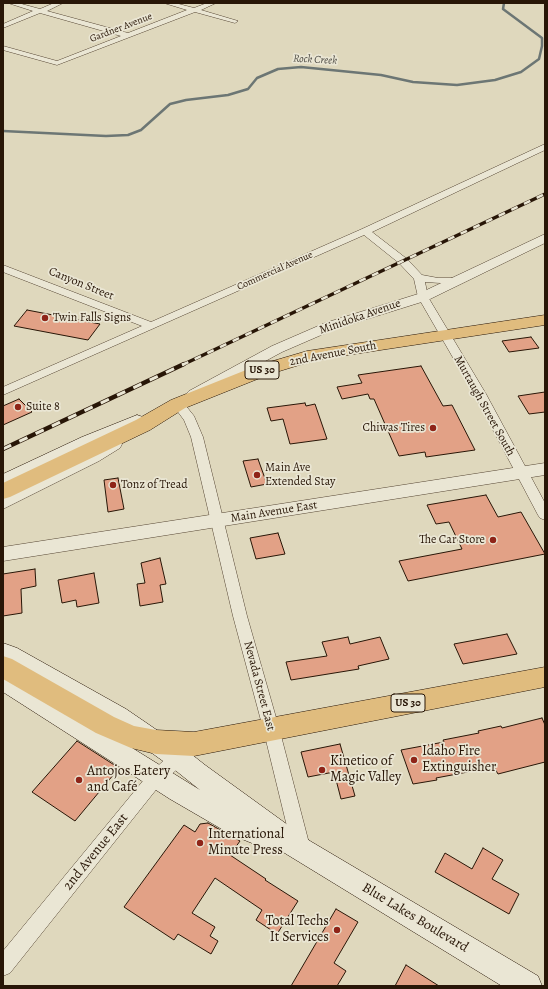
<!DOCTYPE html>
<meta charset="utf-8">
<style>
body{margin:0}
#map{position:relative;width:548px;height:989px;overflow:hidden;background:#dfd8bd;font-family:Alegreya,serif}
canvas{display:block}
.frame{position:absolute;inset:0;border:4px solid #281607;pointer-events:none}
</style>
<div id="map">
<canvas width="548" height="989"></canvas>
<div class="frame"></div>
</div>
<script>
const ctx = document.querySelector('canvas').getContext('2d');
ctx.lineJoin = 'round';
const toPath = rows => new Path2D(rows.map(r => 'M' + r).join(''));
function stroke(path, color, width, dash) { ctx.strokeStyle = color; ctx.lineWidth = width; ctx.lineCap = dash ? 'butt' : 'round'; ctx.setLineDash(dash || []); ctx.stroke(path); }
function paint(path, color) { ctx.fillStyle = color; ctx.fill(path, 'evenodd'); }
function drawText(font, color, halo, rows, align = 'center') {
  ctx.font = font + ' Alegreya,serif'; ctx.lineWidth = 3.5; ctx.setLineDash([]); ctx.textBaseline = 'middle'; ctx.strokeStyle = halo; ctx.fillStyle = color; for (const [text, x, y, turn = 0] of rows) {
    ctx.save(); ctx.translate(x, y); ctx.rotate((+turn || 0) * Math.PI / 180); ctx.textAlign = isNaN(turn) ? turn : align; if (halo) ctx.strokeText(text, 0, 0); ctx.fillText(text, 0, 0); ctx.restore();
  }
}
const stream = toPath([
 [3,131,106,136,128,135,141,130,170,104,186,100,228,95,248,89,257,78,278,69,301,67,381,75,413,82,457,85,495,80,521,72,539,59,542,46,542,38,503,9,504,3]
]);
const building = toPath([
 [27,310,100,324,88,340,14,326,27,310],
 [531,337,539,348,509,352,502,341,531,337],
 [421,366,443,406,452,405,475,450,426,457,425,452,399,456,374,399,370,399,368,394,342,399,337,387,362,383,358,375,421,366],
 [545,392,545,412,529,414,518,396,545,392],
 [19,399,32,412,3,425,3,406,19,399],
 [305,403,306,406,315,404,327,439,290,444,283,419,271,421,267,408,305,403],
 [258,459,267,484,251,487,243,461,258,459],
 [118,478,124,509,108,512,104,480,118,478],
 [486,495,498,517,521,512,545,554,408,581,399,561,462,549,449,522,436,524,427,505,486,495],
 [278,533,285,554,256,559,250,538,278,533],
 [160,558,166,584,160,585,163,602,140,606,137,584,145,583,141,563,160,558],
 [35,569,36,586,21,589,22,613,3,616,3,574,35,569],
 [94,573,99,603,77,607,76,600,62,603,58,580,94,573],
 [507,634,517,654,463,664,454,644,507,634],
 [348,637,350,644,380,637,389,659,358,666,359,669,291,680,286,662,327,656,322,642,348,637],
 [542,718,545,725,545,762,498,774,494,767,436,778,437,780,413,784,401,750,444,742,443,740,479,733,478,731,501,726,502,728,542,718],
 [77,741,119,768,75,821,32,792,77,741],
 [340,744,355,796,341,799,334,772,308,777,301,752,340,744],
 [208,823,240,841,230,855,266,879,265,880,298,901,277,934,256,920,262,910,215,878,192,913,215,927,210,936,218,941,211,954,178,934,174,940,124,907,184,825,195,832,200,824,208,823],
 [483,848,503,860,492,879,519,894,509,914,435,872,445,853,472,869,483,848],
 [336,909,358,922,334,963,346,971,337,986,291,986,336,909],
 [406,965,439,986,395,986,406,965]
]);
const minor = toPath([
 [8,3,18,3,40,9,54,3,63,3,47,11,128,33,187,10,164,3,175,3,194,8,207,3,216,3,201,10,238,21,235,23,195,12,57,65,3,50,3,46,57,61,121,36,40,13,3,28,3,24,33,11,8,3],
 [545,144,545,150,372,232,407,259,422,275,438,278,456,278,461,281,456,284,425,282,428,297,486,394,545,503,545,520,540,518,538,515,474,394,418,297,414,279,399,263,364,235,3,395,3,387,142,326,3,272,3,265,151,322,362,229,545,144],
 [178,400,182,401,194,416,203,437,247,616,279,728,310,847,307,853,301,855,295,853,292,847,263,728,233,616,191,437,184,420,172,404,174,401,178,400],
 [182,747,188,749,190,754,188,759,159,786,10,973,3,976,3,951,147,776,176,749,182,747]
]);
const tertiary = toPath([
 [545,234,545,243,428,300,335,329,282,352,199,397,194,399,189,397,186,394,189,391,272,346,325,323,418,294,545,234],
 [114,439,120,440,122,444,120,448,99,461,3,509,3,496,114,439],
 [545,463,545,475,3,561,3,547,545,463]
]);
const secondary = toPath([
 [137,415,143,417,146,421,143,425,94,445,3,489,3,474,82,437,137,415],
 [3,643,17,648,126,709,186,750,205,765,310,841,538,976,542,986,502,986,283,852,279,854,232,835,170,799,3,692,3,671,11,673,200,790,170,766,110,723,3,661,3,643]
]);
const primary = toPath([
 [545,315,545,325,341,356,309,362,270,374,185,408,150,430,10,497,3,499,3,483,136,420,171,400,256,366,307,351,545,315],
 [3,656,12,659,114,717,134,726,156,730,194,732,545,667,545,687,194,756,156,754,131,748,96,733,3,679,3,656]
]);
const railFar1 = toPath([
 [182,365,545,194]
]);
const rail = toPath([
 [3,449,184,364]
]);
const markers = [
 [45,318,4,"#8f2418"],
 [18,407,4,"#8f2418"],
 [433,428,4,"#8f2418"],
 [257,475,4,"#8f2418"],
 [113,485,4,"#8f2418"],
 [493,540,4,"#8f2418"],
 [414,760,4,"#8f2418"],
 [322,770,4,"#8f2418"],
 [79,780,4,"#8f2418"],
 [200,843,4,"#8f2418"],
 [337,930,4,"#8f2418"]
];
const farStreetnames = [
 ["Gardner Avenue",121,28,-21],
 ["Commercial Avenue",275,271,-24]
];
const farWaternames = [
 ["Rock Creek",315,60,3]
];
const shields = [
 [262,370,34],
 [408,703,34]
];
const shieldNames = [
 ["US 30",262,370],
 ["US 30",408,703]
];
const streetNames = [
 ["Canyon Street",81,284,22],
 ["Minidoka Avenue",360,317,-19],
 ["2nd Avenue South",333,354,-11],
 ["Murtaugh Street South",484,406,61],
 ["Main Avenue East",274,512,-9],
 ["Nevada Street East",259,686,75]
];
const poiNames = [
 ["Twin Falls Signs",53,318],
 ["Suite 8",26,407],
 ["Chiwas Tires",425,428,"right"],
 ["Main Ave",265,468],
 ["Extended Stay",265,482],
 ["Tonz of Tread",121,485],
 ["The Car Store",485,540,"right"]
];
const nearPoinames = [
 ["Idaho Fire",422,752],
 ["Extinguisher",422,768],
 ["Kinetico of",330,762],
 ["Magic Valley",330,778],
 ["Antojos Eatery",87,772],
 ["and Café",87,788],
 ["International",208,835],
 ["Minute Press",208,851],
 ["Total Techs",329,922,"right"],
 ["It Services",329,938,"right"]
];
const nearStreetnames = [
 ["2nd Avenue East",96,852,-51],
 ["Blue Lakes Boulevard",415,918,31]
];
stroke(stream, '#6c7674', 2.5);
paint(building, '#e2a186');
stroke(building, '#281607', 1);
stroke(minor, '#564634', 1);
stroke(tertiary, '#564634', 1);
stroke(secondary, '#281607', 1);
stroke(primary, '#281607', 1);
paint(minor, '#eae6d4');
paint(tertiary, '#eae6d4');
paint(secondary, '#eae6d4');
paint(primary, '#e0bc7e');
stroke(railFar1, '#281607', 3.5);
stroke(rail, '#281607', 4.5);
stroke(railFar1, '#eae6d4', 2.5, [7]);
stroke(rail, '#eae6d4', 3, [9]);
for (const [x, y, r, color] of markers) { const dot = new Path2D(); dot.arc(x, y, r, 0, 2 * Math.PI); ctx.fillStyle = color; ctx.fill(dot); stroke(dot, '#eae6d4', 1.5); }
drawText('10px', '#281607', '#eae6d4', farStreetnames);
drawText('italic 11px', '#504e47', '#eae6d4', farWaternames);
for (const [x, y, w] of shields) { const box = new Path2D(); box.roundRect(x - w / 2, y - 9, w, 18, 3); ctx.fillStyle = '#eae6d4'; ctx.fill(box); stroke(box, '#281607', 1); }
drawText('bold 11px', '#281607', null, shieldNames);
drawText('12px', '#281607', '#eae6d4', streetNames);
drawText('12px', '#281607', '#eae6d4', poiNames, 'left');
drawText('14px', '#281607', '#eae6d4', nearPoinames, 'left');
drawText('14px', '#281607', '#eae6d4', nearStreetnames);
</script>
